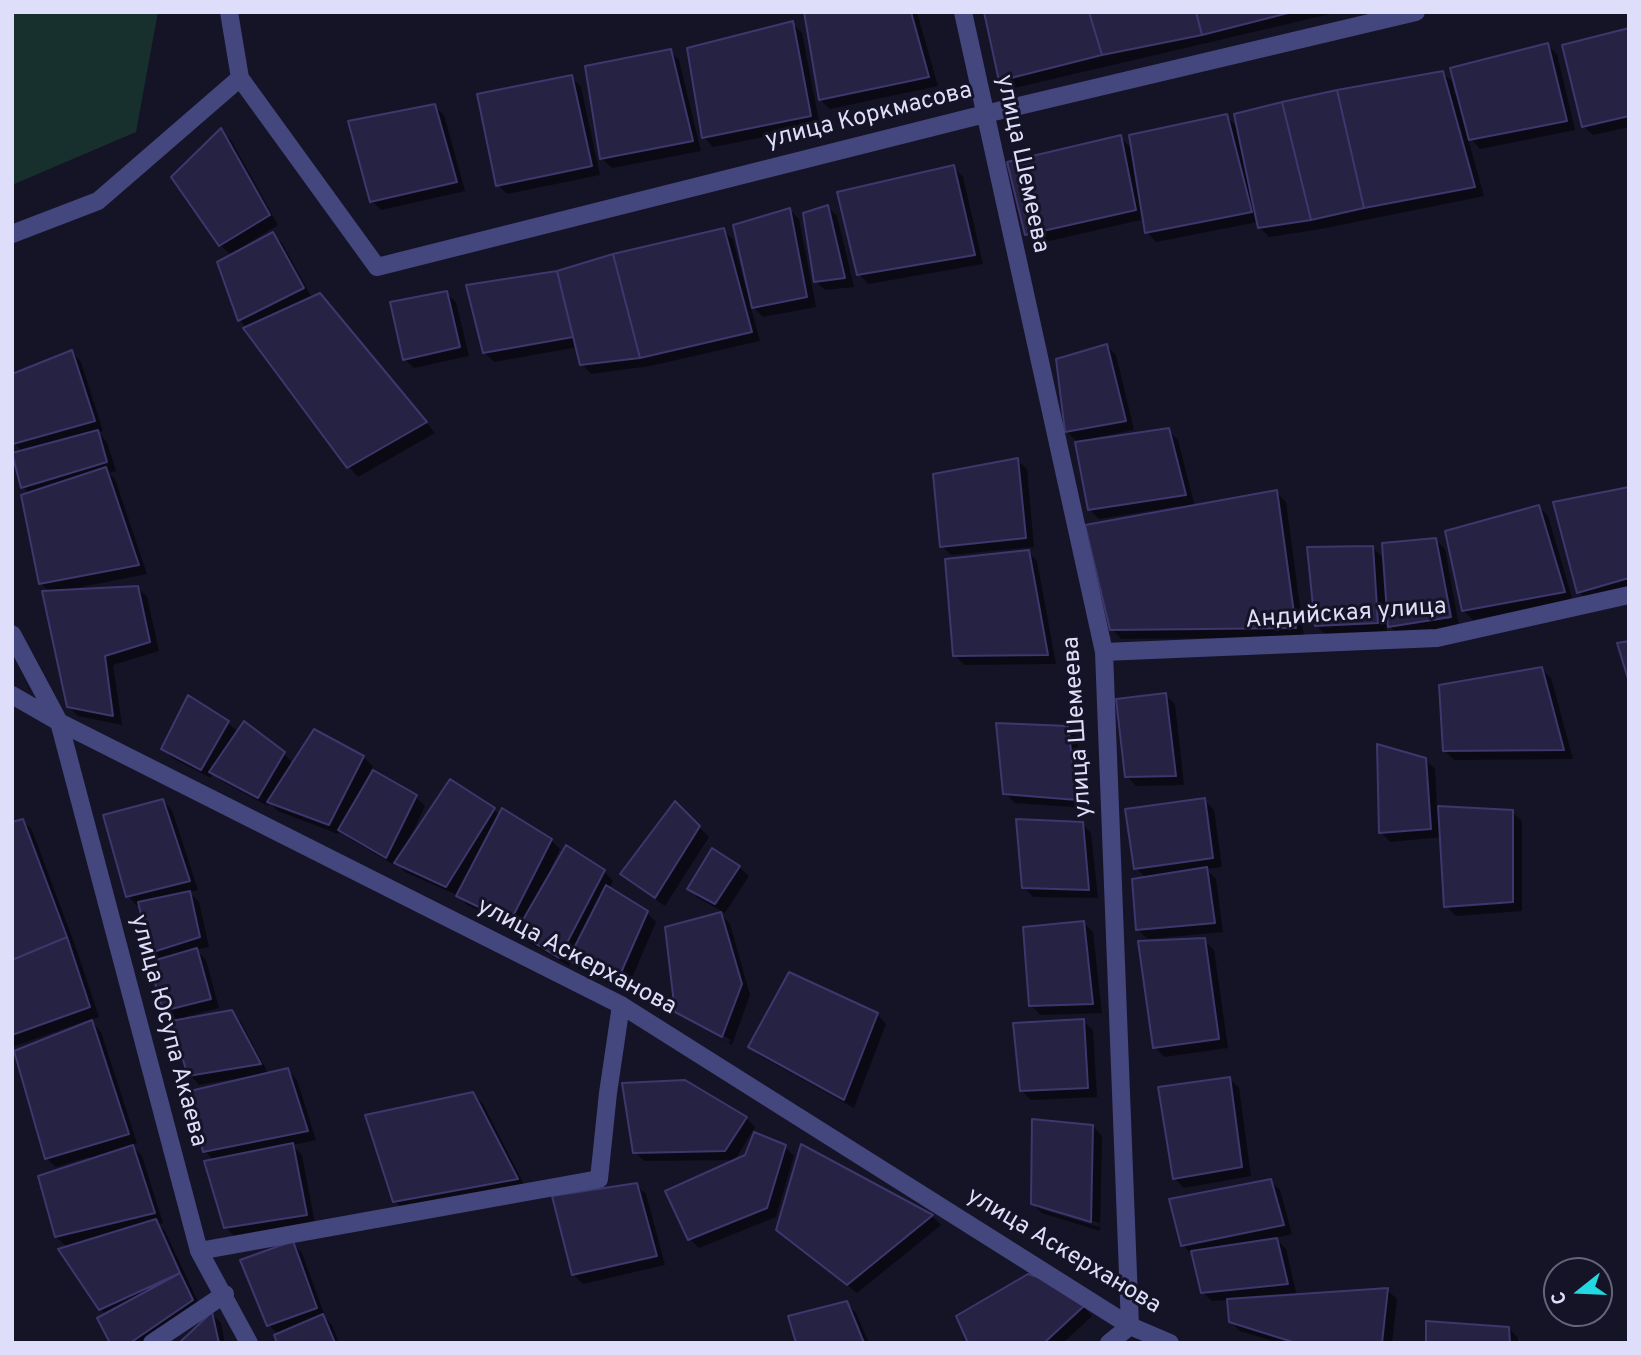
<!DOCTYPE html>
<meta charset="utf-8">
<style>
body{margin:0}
#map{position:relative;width:1641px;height:1355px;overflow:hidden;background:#151326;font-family:Overpass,sans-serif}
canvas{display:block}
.frame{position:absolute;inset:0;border:14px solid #deddfa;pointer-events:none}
.north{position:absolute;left:1543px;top:1257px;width:70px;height:70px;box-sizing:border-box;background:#151326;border:2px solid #65647b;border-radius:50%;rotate:252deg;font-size:19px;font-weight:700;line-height:28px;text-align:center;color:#deddfa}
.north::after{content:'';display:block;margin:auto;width:24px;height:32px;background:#22d9e1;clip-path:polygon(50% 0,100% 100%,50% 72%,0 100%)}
</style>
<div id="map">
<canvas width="1641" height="1355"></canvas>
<div class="frame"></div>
<div class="north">С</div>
</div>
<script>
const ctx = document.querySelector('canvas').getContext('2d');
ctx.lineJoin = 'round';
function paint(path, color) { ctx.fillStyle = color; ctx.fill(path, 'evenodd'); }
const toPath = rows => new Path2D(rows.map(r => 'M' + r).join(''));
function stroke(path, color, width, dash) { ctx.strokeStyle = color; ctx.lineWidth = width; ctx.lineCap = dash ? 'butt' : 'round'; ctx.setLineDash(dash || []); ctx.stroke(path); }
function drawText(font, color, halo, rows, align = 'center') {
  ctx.font = font + ' Overpass,sans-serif'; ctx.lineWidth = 6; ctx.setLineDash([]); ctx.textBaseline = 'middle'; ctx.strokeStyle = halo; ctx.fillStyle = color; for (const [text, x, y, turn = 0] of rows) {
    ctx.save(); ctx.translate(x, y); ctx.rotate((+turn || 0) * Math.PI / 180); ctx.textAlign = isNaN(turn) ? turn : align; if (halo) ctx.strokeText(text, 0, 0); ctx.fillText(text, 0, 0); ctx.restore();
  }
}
const green = toPath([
 [12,12,158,12,136,132,12,185]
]);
const shadow = toPath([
 [806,12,917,12,938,86,830,109,820,100],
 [986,12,1339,12,1010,89,1000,80],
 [792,23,802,33,820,126,713,147,704,137],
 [1629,30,1629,127,1593,135,1583,126],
 [1547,45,1557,54,1575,130,1480,149,1467,135,1484,196,1321,229,1269,237,1259,227,1258,222,1156,242,1147,232,1145,219,1036,244,1026,234,1120,137,1133,150,1226,116,1239,129,1442,72,1452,82,1455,95],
 [670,51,679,60,701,151,612,168,602,159],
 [571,77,581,87,600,175,507,194,498,185],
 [434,106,444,115,465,191,381,210,372,201],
 [221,131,231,140,278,225,239,249,240,252,273,234,282,243,312,298,329,304,435,433,358,477,349,467,240,320,232,256,220,245],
 [954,167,963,177,983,264,868,284,859,274],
 [828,207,837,216,854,287,825,290,815,281],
 [790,210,799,219,816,307,763,317,750,304,760,341,650,366,591,374,582,364,578,347,494,362,485,353,468,286,557,273,723,230,733,239,746,289,750,289],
 [446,293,456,302,469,356,414,368,404,359],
 [1107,346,1116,355,1134,430,1093,438,1093,441,1168,430,1178,440,1195,507,1276,492,1286,502,1304,637,1121,639,1112,629,1181,510,1180,506,1099,519,1090,510,1077,442,1067,432,1058,360],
 [72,352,81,362,103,431,98,432,107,442,116,471,109,473,115,479,147,574,71,589,72,591,138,588,147,597,159,651,113,665,122,725,78,716,68,706,50,592,41,584,30,494,23,487,13,454,23,452,14,443,12,436,12,376],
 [1017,460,1027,469,1034,547,951,555,942,546],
 [1629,489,1629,590,1588,601,1579,592],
 [1539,507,1548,516,1573,601,1473,620,1463,610],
 [1435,539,1445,549,1459,626,1399,635,1386,623,1387,632,1326,635,1317,626,1373,548,1384,559],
 [1028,552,1037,561,1056,664,964,665,955,655],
 [1542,669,1551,678,1573,759,1454,760,1444,750],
 [1165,695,1175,704,1184,785,1136,786,1127,776],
 [228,723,238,732,284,754,294,764,363,757,373,766,364,783,416,797,425,806,409,840,411,841,493,809,500,815,551,840,560,849,551,868,604,871,613,881,609,889,647,913,656,922,626,992,579,969,571,961,569,966,528,942,518,932,520,930,467,905,457,895,405,872,397,864,396,866,350,839,340,830,338,834,278,811,270,803,268,806,221,781,213,773,211,778,172,758,163,748],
 [1067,728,1077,737,1085,808,1015,803,1005,793],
 [1425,759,1435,769,1437,807,1512,812,1522,821,1522,911,1456,916,1446,906,1442,837,1390,842,1381,832],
 [1204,800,1214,810,1222,867,1206,869,1216,879,1223,932,1148,939,1138,930,1146,878,1136,868],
 [163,801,172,810,198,890,189,892,199,902,209,947,196,950,206,960,219,1008,185,1017,185,1020,231,1012,241,1022,269,1075,288,1070,297,1080,316,1140,292,1145,302,1155,315,1224,235,1237,225,1227,214,1161,205,1151,252,1079,251,1076,199,1085,190,1075,176,1022,164,1010,160,961,151,952,140,905,137,906,128,896],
 [675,803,709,837,665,906,632,883,622,874],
 [23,821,32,830,76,948,99,1017,90,1020,101,1032,137,1143,131,1145,142,1156,163,1223,158,1224,165,1231,202,1310,153,1343,112,1343,106,1315,100,1309,68,1248,56,1237,90,1161,89,1157,56,1167,46,1158,87,1024,86,1021,12,1047,12,823],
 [1082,823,1091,833,1098,898,1033,897,1024,887],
 [739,867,749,876,725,913,698,898,689,889],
 [721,914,730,924,750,995,732,1045,685,1019,729,1043,731,1040,683,1014,683,1018,677,1011],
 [1084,923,1093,932,1102,1013,1040,1015,1031,1005],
 [1204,940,1214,950,1228,1048,1164,1057,1155,1047],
 [877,1014,886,1024,854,1108,760,1056,750,1047],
 [1083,1021,1093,1030,1097,1097,1031,1100,1022,1091],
 [1230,1079,1239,1088,1251,1176,1184,1188,1175,1179],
 [473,1094,483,1104,526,1188,404,1210,394,1201],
 [746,1118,755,1127,735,1160,644,1161,635,1152],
 [1093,1126,1102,1136,1100,1231,1042,1213,1032,1203],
 [1040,1205,1100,1223,1099,1227,1040,1209],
 [785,1147,794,1156,776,1217,699,1248,690,1239],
 [1270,1181,1280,1190,1292,1234,1275,1238,1286,1249,1297,1296,1387,1290,1397,1299,1392,1343,1279,1343,1240,1331,1230,1321,1229,1300,1212,1301,1202,1292,1193,1256,1183,1245],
 [636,1185,646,1194,665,1265,583,1284,574,1275],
 [932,1216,941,1225,857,1293,788,1239],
 [292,1243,302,1253,326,1319,332,1325,339,1343,279,1343,279,1335,269,1325],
 [1077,1299,1092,1316,1063,1343,970,1343],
 [846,1303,856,1313,869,1343,798,1343],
 [212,1314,221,1323,225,1343,181,1343],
 [1509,1328,1518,1338,1518,1343,1428,1343]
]);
const building = toPath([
 [804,12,911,12,929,77,819,100,804,12],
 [984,12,1089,12,1102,55,999,81,984,12],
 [1089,12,1196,12,1202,35,1102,55,1089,12],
 [1196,12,1292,12,1202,35,1196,12],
 [793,21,811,116,702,138,687,48,793,21],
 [1629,28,1629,116,1582,127,1562,45,1629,28],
 [1548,43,1567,121,1469,140,1450,68,1548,43],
 [671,49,693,141,600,159,585,66,671,49],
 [1443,71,1475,187,1364,208,1337,90,1443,71],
 [572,75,592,166,496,186,477,94,572,75],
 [1337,90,1364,208,1311,220,1282,102,1337,90],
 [1282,102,1311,220,1258,228,1234,114,1282,102],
 [435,104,457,182,370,202,348,121,435,104],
 [1227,114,1252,212,1145,233,1129,135,1227,114],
 [221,128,270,215,219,246,171,177,221,128],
 [1121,135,1136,210,1025,235,1007,162,1121,135],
 [954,165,975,255,857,275,837,192,954,165],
 [828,205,845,278,814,282,803,213,828,205],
 [790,208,807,297,752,308,733,225,790,208],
 [724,228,752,332,640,358,613,254,724,228],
 [273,232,304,288,238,321,217,262,273,232],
 [613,254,640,358,580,365,557,271,613,254],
 [557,271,573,337,483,353,466,285,557,271],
 [447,291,460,347,403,360,390,302,447,291],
 [320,293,427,422,347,468,243,328,320,293],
 [1107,344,1126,421,1065,432,1056,359,1107,344],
 [72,350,95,421,13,444,12,374,72,350],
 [1169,428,1186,495,1088,510,1075,442,1169,428],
 [98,430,107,462,21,488,12,453,98,430],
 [1018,458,1026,538,940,547,933,474,1018,458],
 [106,467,139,565,39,584,21,495,106,467],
 [1629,487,1629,578,1577,593,1553,502,1629,487],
 [1277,490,1296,628,1110,630,1085,525,1277,490],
 [1539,505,1565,592,1462,611,1445,531,1539,505],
 [1436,538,1451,617,1388,627,1382,543,1436,538],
 [1373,546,1378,623,1315,626,1307,547,1373,546],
 [1029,550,1048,655,953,656,945,559,1029,550],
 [138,586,150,642,105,656,113,716,67,707,42,591,138,586],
 [1629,641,1629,682,1617,643,1629,641],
 [1542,667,1564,750,1443,751,1439,685,1542,667],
 [1166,693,1176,776,1125,777,1116,699,1166,693],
 [188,695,229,721,201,770,161,749,188,695],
 [244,721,285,752,258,798,209,772,244,721],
 [996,723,1068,726,1077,800,1003,794,996,723],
 [314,729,364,756,329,825,267,802,314,729],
 [1377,744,1426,758,1431,829,1379,833,1377,744],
 [373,770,417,795,386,858,338,830,373,770],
 [450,779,495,808,446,887,394,863,450,779],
 [1205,798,1213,858,1134,869,1125,809,1205,798],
 [163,799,190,881,126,897,103,815,163,799],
 [675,801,700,826,655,898,620,874,675,801],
 [1438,806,1513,810,1513,902,1444,907,1438,806],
 [502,808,552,839,510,922,456,896,502,808],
 [23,819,67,937,12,960,12,822,23,819],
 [1016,819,1083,822,1089,890,1022,888,1016,819],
 [566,845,605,870,559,958,516,932,566,845],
 [712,848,740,866,715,904,687,889,712,848],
 [1207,867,1215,923,1136,930,1132,879,1207,867],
 [606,885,648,911,616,984,568,960,606,885],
 [190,891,200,937,150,953,138,902,190,891],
 [721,912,742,984,722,1037,675,1012,665,927,721,912],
 [1084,921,1093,1004,1029,1006,1023,927,1084,921],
 [67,937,90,1007,12,1035,12,960,67,937],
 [1205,938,1219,1039,1153,1048,1138,941,1205,938],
 [197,948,211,999,163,1011,149,962,197,948],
 [789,972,878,1013,844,1100,748,1047,789,972],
 [232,1010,261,1064,188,1076,171,1021,232,1010],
 [1084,1019,1088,1088,1020,1091,1013,1023,1084,1019],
 [92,1020,129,1134,45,1159,14,1051,92,1020],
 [288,1068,308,1131,203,1152,190,1091,288,1068],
 [1230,1077,1242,1167,1173,1179,1158,1087,1230,1077],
 [685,1080,747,1117,725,1151,633,1153,622,1083,685,1080],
 [473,1092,518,1179,393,1202,365,1115,473,1092],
 [1032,1119,1093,1125,1091,1222,1031,1204,1032,1119],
 [754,1132,786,1145,767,1208,688,1240,665,1191,745,1155,754,1132],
 [293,1143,307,1215,224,1228,204,1161,293,1143],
 [801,1144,933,1215,847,1285,776,1230,801,1144],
 [133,1145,155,1213,55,1237,38,1176,133,1145],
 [1271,1179,1284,1225,1181,1246,1169,1199,1271,1179],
 [637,1183,657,1256,572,1275,552,1196,637,1183],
 [156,1219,180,1273,99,1310,58,1249,156,1219],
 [1277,1238,1288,1284,1201,1293,1191,1251,1277,1238],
 [293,1241,317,1308,267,1326,240,1260,293,1241],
 [180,1273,193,1300,130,1343,110,1343,97,1318,180,1273],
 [1028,1274,1068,1287,1084,1306,1044,1343,968,1343,956,1316,1028,1274],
 [1388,1288,1382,1343,1296,1343,1229,1322,1227,1299,1388,1288],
 [847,1301,864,1343,796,1343,788,1316,847,1301],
 [212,1312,219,1343,179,1343,212,1312],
 [323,1314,335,1343,277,1343,274,1335,323,1314],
 [1426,1321,1509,1327,1510,1343,1426,1343,1426,1321]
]);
const minor = toPath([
 [229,12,240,78,377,267,985,114,1416,12],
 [963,12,1104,652,1130,1326,1109,1343],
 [12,234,98,201,240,78],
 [12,634,59,722,199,1251,249,1343],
 [1104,652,1437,638,1629,595],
 [12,695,59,722,621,1005,1130,1326,1170,1343],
 [199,1251,599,1179,608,1093,621,1005],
 [152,1343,225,1294]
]);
const streetNames = [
 ["улица Коркмасова",869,117,-14],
 ["улица Шемеева",1021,164,78],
 ["Андийская улица",1346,615,-4],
 ["улица Шемеева",1079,727,-94],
 ["улица Аскерханова",576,958,28],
 ["улица Юсупа Акаева",167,1031,75],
 ["улица Аскерханова",1063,1252,31]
];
paint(green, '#172f2d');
paint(shadow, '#0007');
paint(building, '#262244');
stroke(building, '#3e376d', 2);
stroke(minor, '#44467e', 18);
drawText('24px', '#deddfa', '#151326', streetNames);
</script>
